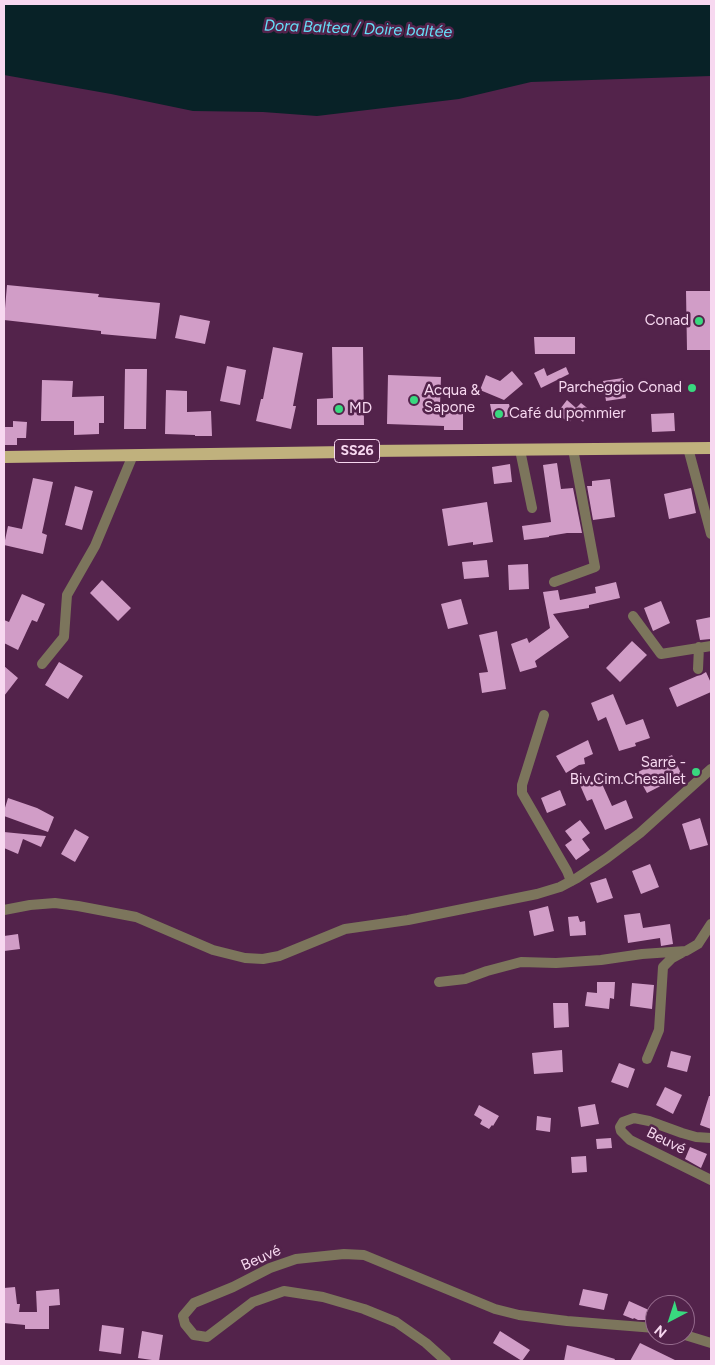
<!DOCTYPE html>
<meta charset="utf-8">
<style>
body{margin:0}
#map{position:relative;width:715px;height:1365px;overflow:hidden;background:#53234b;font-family:Figtree,sans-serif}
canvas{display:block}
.frame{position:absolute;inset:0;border:5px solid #f7d8f0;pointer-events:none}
.north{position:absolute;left:645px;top:1295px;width:50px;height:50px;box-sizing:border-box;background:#53234b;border:1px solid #956b8d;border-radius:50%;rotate:220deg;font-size:14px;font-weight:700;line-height:20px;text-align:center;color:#f7d8f0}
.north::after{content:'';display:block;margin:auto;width:18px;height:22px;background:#39d87f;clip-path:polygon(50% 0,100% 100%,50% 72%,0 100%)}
</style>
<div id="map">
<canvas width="715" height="1365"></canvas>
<div class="frame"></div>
<div class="north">N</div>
</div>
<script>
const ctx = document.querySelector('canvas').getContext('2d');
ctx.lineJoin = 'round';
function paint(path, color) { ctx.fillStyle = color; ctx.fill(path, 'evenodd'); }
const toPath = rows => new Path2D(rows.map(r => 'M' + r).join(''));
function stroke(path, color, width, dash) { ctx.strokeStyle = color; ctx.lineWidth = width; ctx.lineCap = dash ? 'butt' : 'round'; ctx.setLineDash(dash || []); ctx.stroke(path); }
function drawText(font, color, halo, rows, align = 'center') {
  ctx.font = font + ' Figtree,sans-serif'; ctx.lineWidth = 5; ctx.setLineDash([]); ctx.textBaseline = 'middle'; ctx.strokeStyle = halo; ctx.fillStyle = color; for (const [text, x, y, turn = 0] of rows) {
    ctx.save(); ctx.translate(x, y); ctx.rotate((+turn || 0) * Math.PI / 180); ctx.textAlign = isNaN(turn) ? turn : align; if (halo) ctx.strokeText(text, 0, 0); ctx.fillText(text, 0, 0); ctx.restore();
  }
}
const water = toPath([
 [4,4,711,4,711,76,531,82,459,99,317,116,263,112,193,111,111,94,4,75]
]);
const building = toPath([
 [7,285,99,294,98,297,160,303,156,339,101,334,101,331,4,320],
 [686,291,711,291,711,350,687,350],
 [180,315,210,321,205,344,175,338],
 [534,337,575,337,575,354,535,354],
 [273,347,303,353,293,406,296,406,291,429,256,421,261,399,263,399],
 [332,347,363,347,364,425,317,425,317,399,333,398],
 [227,366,246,370,240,405,220,401],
 [566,367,569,374,541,388,534,373,544,368,547,376],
 [125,369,147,369,146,429,124,429],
 [512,371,523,384,504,400,480,390,486,375,500,381],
 [388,375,441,377,440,405,463,404,463,430,444,430,444,426,387,424],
 [623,378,626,398,606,401,603,381],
 [42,380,73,381,72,397,104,396,104,423,99,423,99,434,74,435,74,421,41,421],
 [166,390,187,391,187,412,211,411,212,436,195,436,195,435,165,434],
 [567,400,576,408,581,403,591,411,583,422,575,415,569,423,557,413],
 [490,404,509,404,512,416,493,419],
 [674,413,675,431,652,432,651,414],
 [13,421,27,422,26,438,17,438,17,445,4,445,4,427,13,427],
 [557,463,561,489,573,488,582,533,567,533,549,536,549,537,524,540,522,526,551,522,543,465],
 [510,464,512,482,494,484,492,467],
 [33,478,53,482,42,533,47,535,43,554,4,545,8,526,22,529],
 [610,479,615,517,593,520,587,486,592,486,592,481],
 [75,486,93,491,82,530,65,525],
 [691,488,696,513,669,519,664,494],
 [487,502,493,542,473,545,473,542,448,546,442,509],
 [487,560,489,577,464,579,462,562],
 [528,564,529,589,509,590,508,565],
 [102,580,131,608,118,621,90,593],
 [616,582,620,598,589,605,589,608,553,614,569,637,535,661,537,667,520,672,511,644,527,638,529,643,550,628,543,592,558,590,560,600,596,593,595,587],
 [22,594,45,604,37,622,32,620,18,650,4,643,4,620,9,622],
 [461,599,468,624,448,629,441,604],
 [661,601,670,623,653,631,644,608],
 [711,617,711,639,700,640,696,620],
 [497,631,506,689,482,693,479,673,488,672,479,635],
 [632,641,647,655,620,682,606,668],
 [59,662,83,676,68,699,45,685],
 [4,666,18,678,4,696],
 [706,672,711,683,711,692,677,707,669,688,697,676,701,675],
 [613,694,626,725,643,719,650,738,635,743,636,746,619,751,606,717,598,721,591,703],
 [588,740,593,754,584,758,585,764,579,765,566,773,556,756],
 [672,755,682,775,647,793,636,773],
 [599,777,612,806,626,800,633,818,605,830,592,799,587,801,580,785],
 [560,790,566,805,547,813,541,798],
 [8,798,37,808,54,817,48,832,4,816,4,811],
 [700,818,708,845,690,850,682,824],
 [580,820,590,833,582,839,590,850,576,860,565,845,572,840,565,831],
 [75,829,89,837,75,862,61,854],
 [4,832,24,834,46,836,41,847,23,839,18,854,4,848],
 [650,864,659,887,641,894,632,871],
 [606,878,613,898,597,903,590,883],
 [548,906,554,931,534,936,529,911],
 [640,913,643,928,670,924,673,944,661,946,660,938,628,943,624,915],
 [578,916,580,922,585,921,586,935,570,936,568,917],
 [18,934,20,949,4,951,4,936],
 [597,982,615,982,614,999,610,998,609,1009,585,1006,587,992,597,993],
 [632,983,654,985,652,1009,630,1006],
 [553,1003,568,1003,569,1027,554,1028],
 [562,1050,563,1072,534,1074,532,1053],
 [671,1051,691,1056,687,1072,667,1067],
 [619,1063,635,1069,628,1088,611,1082],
 [665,1087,682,1095,673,1114,656,1105],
 [709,1096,711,1096,711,1129,700,1125],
 [595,1104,599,1124,581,1127,578,1107],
 [479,1105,499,1116,493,1126,492,1125,489,1129,480,1124,482,1120,474,1115],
 [537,1116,551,1118,550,1132,536,1130],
 [611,1138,612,1148,597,1149,596,1139],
 [690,1147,707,1154,701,1168,685,1159],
 [586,1156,587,1172,572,1173,571,1157],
 [15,1287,17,1304,20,1304,19,1312,37,1312,36,1291,59,1289,60,1305,49,1306,49,1329,25,1329,25,1325,4,1323,4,1288],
 [583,1289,608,1294,604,1310,579,1305],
 [629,1301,651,1311,647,1320,638,1320,634,1318,633,1319,623,1315],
 [102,1325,124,1328,121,1354,99,1351],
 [142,1331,163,1335,159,1361,138,1358],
 [500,1331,530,1350,522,1361,493,1343],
 [640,1343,677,1361,630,1361],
 [567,1345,615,1359,614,1361,564,1361]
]);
const minor = toPath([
 [688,448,711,534],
 [520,450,532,508],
 [554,582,595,567,573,449],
 [633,616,661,654,711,646],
 [42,664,64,637,67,595,95,546,133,455],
 [698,669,699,647],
 [544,715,522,785,522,793,567,871,571,881],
 [439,982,465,979,487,971,521,962,556,963,601,960,642,954,686,951,698,944,711,924],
 [647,1059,659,1030,663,967,672,958,683,952],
 [711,1138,696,1137,682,1133,649,1121,634,1118,623,1122,620,1127,621,1131,630,1140,711,1180],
 [685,1335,711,1343],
 [446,1361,426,1343,396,1322,364,1309,323,1297,284,1291,253,1302,207,1337,194,1335,185,1324,183,1316,194,1303,233,1287,270,1268,296,1259,344,1254,364,1255,495,1309,519,1315,567,1321,655,1328]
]);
const tertiary = toPath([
 [4,910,30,905,55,903,78,906,136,917,213,950,245,958,263,959,279,956,345,929,408,920,537,894,560,887,577,878,607,858,640,833,711,769]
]);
const primary = toPath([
 [4,457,347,452,365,451,711,448]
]);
const markers = [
 [699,321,5,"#39d87f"],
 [692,388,5,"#39d87f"],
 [414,400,5,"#39d87f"],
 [339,409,5,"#39d87f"],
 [499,414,5,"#39d87f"],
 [696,772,5,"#39d87f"]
];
const shields = [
 [357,451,45]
];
const shieldNames = [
 ["SS26",357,451]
];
const poiNames = [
 ["Conad",689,321],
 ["Parcheggio Conad",682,388],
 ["Acqua &",424,391,"left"],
 ["Sapone",424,408,"left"],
 ["MD",349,409,"left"],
 ["Café du pommier",509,414,"left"],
 ["Sarre -",686,763],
 ["Biv.Cim.Chesallet",686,780]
];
const streetNames = [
 ["Beuvé",666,1141,27],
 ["Beuvé",261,1258,-24]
];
const waterNames = [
 ["Dora Baltea / Doire baltée",358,29,2]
];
paint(water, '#082227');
paint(building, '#d19dc7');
stroke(minor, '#7c755c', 10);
stroke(tertiary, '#7c755c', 10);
stroke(primary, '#c0b17d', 12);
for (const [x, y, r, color] of markers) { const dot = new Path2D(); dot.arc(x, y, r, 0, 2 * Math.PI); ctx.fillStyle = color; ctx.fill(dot); stroke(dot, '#53234b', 2); }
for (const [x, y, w] of shields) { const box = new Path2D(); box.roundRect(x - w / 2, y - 11.5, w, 23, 4); ctx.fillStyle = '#53234b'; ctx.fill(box); stroke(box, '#f7d8f0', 1); }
drawText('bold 14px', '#f7d8f0', null, shieldNames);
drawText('15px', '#f7d8f0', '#53234b', poiNames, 'right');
drawText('15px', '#f7d8f0', '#53234b', streetNames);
drawText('italic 16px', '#66dff8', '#53234b', waterNames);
</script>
